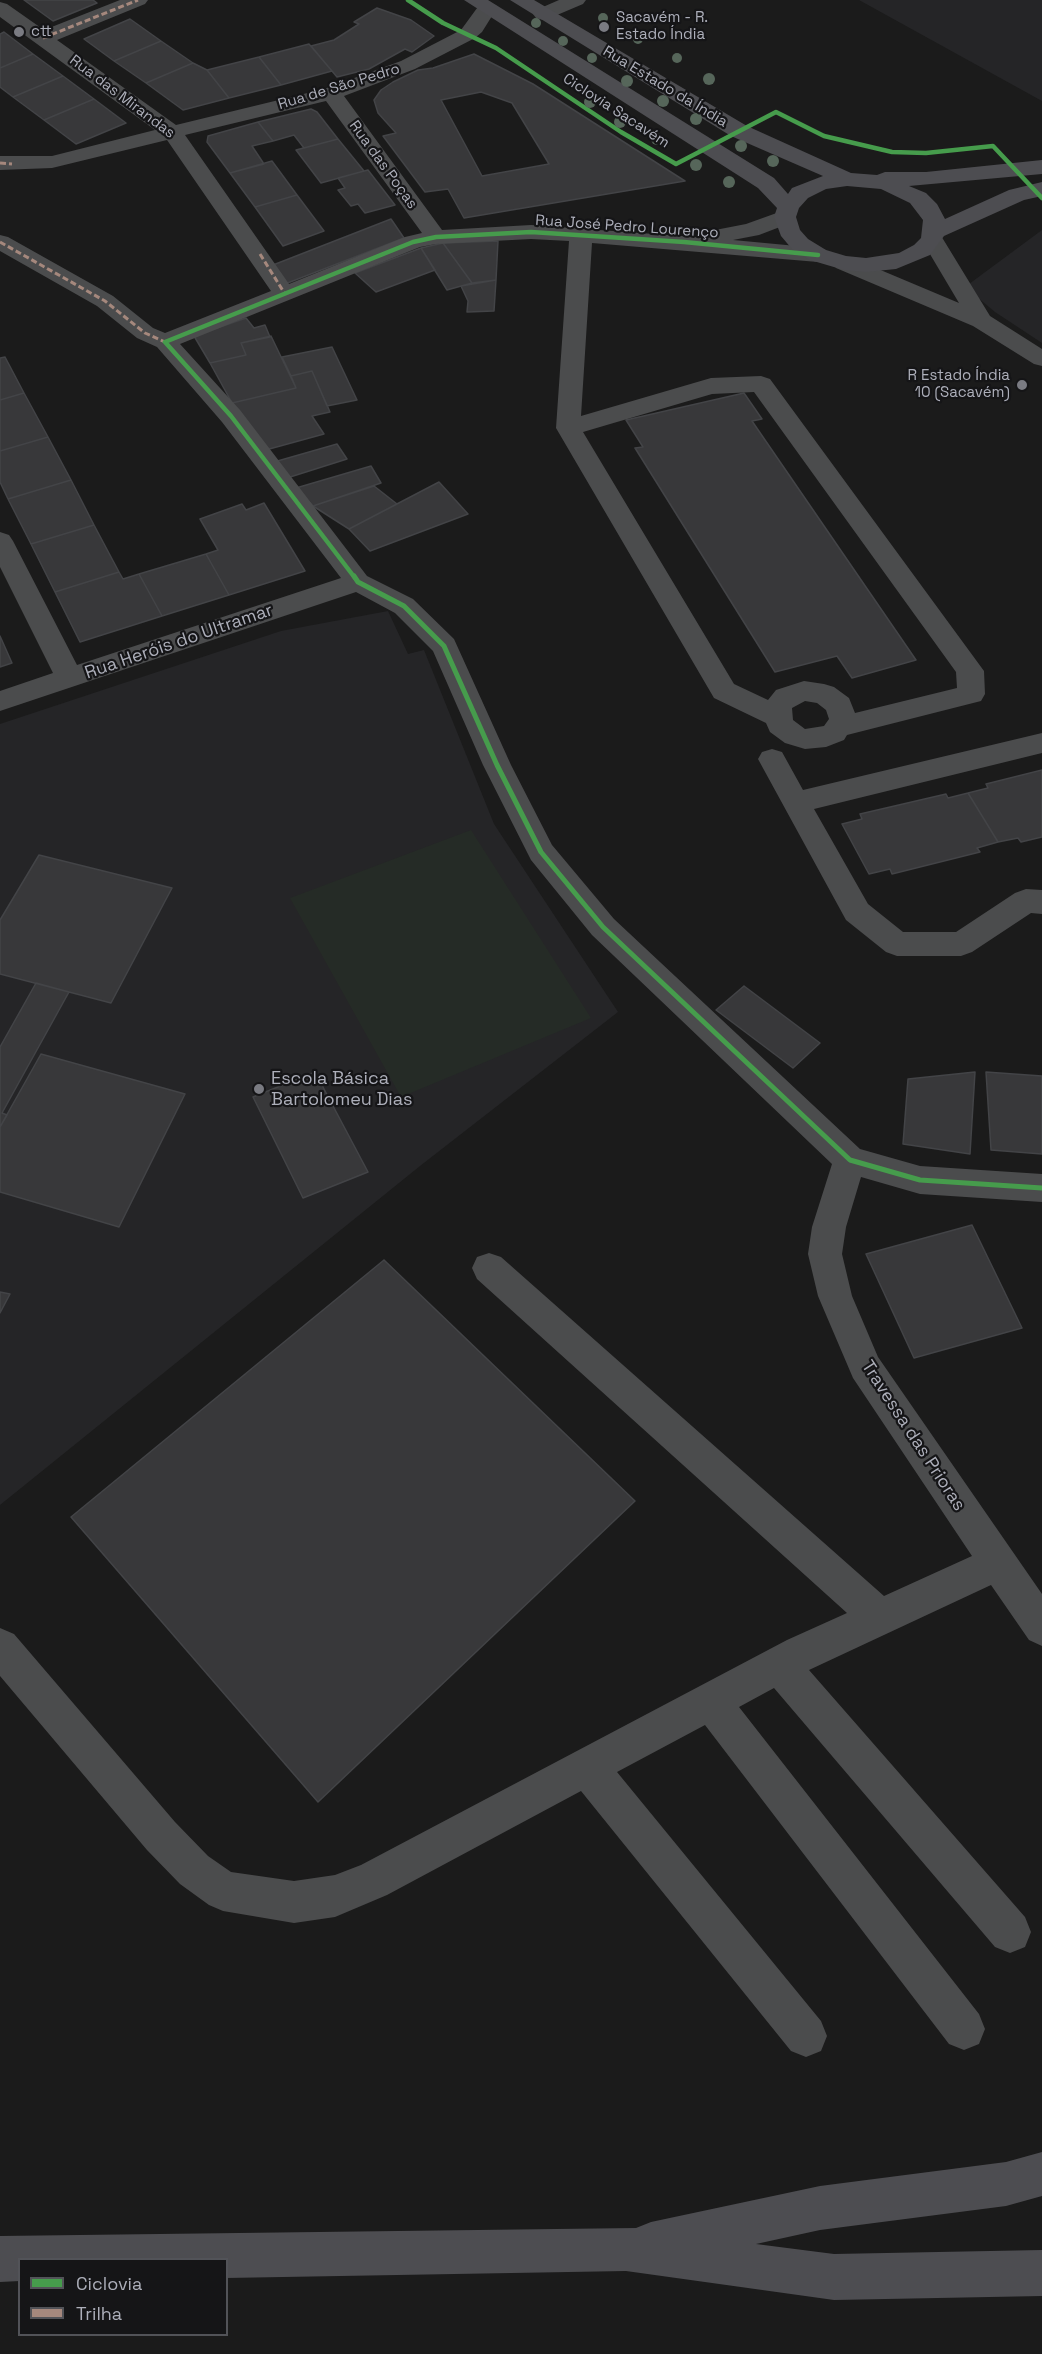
<!DOCTYPE html>
<meta charset="utf-8">
<style>
body{margin:0}
#map{position:relative;width:1042px;height:2354px;overflow:hidden;background:#1b1b1b;font-family:"Space Grotesk",sans-serif}
canvas{display:block}
.legend{position:absolute;left:18px;top:2258px;width:210px;height:78px;box-sizing:border-box;background:#151517;border:2px solid #525358;margin:0;padding:8px 10px;list-style:none;font-size:18px;color:#adafba}
.legend li{display:flex;align-items:center;gap:12px;height:30px}
.legend b{width:30px;border:2px solid #525358}
</style>
<div id="map">
<canvas width="1042" height="2354"></canvas>
<ul class="legend">
<li><b style="height:8px;background:#469c4c"></b>Ciclovia</li>
<li><b style="height:8px;background:#a5887d"></b>Trilha</li>
</ul>
</div>
<script>
const ctx = document.querySelector('canvas').getContext('2d');
ctx.lineJoin = 'round';
function paint(path, color) { ctx.fillStyle = color; ctx.fill(path, 'evenodd'); }
const toPath = rows => new Path2D(rows.map(r => 'M' + r).join(''));
function stroke(path, color, width, dash) { ctx.strokeStyle = color; ctx.lineWidth = width; ctx.lineCap = dash ? 'butt' : 'round'; ctx.setLineDash(dash || []); ctx.stroke(path); }
function drawText(font, color, halo, rows, align = 'center') {
  ctx.font = font + ' "Space Grotesk",sans-serif'; ctx.lineWidth = 4.5; ctx.setLineDash([]); ctx.textBaseline = 'middle'; ctx.strokeStyle = halo; ctx.fillStyle = color; for (const [text, x, y, turn = 0] of rows) {
    ctx.save(); ctx.translate(x, y); ctx.rotate((+turn || 0) * Math.PI / 180); ctx.textAlign = isNaN(turn) ? turn : align; if (halo) ctx.strokeText(text, 0, 0); ctx.fillText(text, 0, 0); ctx.restore();
  }
}
const built = toPath([
 [859,0,1042,0,1042,101],
 [1042,230,1042,343,995,312,965,287],
 [388,611,408,654,424,650,494,824,618,1012,420,1166,0,1505,0,724,281,631]
]);
const green = toPath([
 [471,830,591,1018,401,1097,290,898]
]);
const building = toPath([
 [24,0,93,0,97,3,53,21,24,0],
 [377,8,411,20,434,36,412,52,405,49,369,69,337,77,311,46,334,40,359,24,354,22,377,8],
 [130,19,161,41,114,61,84,39,130,19],
 [4,32,33,54,0,68,0,34,4,32],
 [161,41,193,63,146,83,114,61,161,41],
 [309,44,332,71,281,85,259,57,309,44],
 [33,54,63,76,13,97,0,87,0,68,33,54],
 [474,54,533,84,685,181,464,218,448,189,425,192,383,136,396,133,378,113,374,100,381,90,393,82,418,70,433,68,474,54],
 [481,92,512,103,549,164,482,176,441,100,481,92],
 [259,57,281,85,229,98,207,70,259,57],
 [193,63,207,70,229,98,183,110,146,83,193,63],
 [63,76,94,99,44,120,13,97,63,76],
 [94,99,126,123,76,144,44,120,94,99],
 [311,109,317,112,338,139,304,148,294,135,273,141,258,122,311,109],
 [258,122,273,141,252,146,264,164,230,173,207,142,208,136,258,122],
 [338,139,364,171,321,183,296,150,338,139],
 [272,161,297,195,255,207,230,173,272,161],
 [368,170,395,205,365,213,358,204,351,206,338,190,345,188,338,178,368,170],
 [297,195,324,231,283,246,255,207,297,195],
 [391,219,404,238,285,284,273,265,391,219],
 [498,241,496,280,472,283,443,243,498,241],
 [443,243,472,283,447,290,421,248,443,243],
 [421,248,435,270,376,292,355,273,421,248],
 [496,280,494,311,467,312,468,301,461,286,496,280],
 [246,318,254,328,265,325,270,337,241,343,246,355,210,363,194,336,246,318],
 [271,336,296,388,232,403,210,363,246,355,241,343,271,336],
 [332,347,357,400,327,406,312,371,291,376,282,357,332,347],
 [5,357,24,393,0,400,0,358,5,357],
 [312,371,330,412,312,416,324,434,262,451,232,403,296,388,291,376,312,371],
 [24,393,48,437,0,451,0,400,24,393],
 [744,393,762,419,752,421,916,660,852,678,837,656,775,672,635,448,643,447,626,420,744,393],
 [48,437,71,480,8,499,0,482,0,451,48,437],
 [337,444,347,459,287,478,274,462,337,444],
 [371,466,381,483,313,506,296,488,371,466],
 [71,480,94,525,31,544,8,499,71,480],
 [439,482,468,514,370,551,349,529,439,482],
 [374,486,397,504,349,529,313,506,374,486],
 [264,503,305,571,229,595,206,554,218,550,200,519,242,504,246,510,264,503],
 [94,525,119,572,55,592,31,544,94,525],
 [206,554,229,595,162,616,139,574,206,554],
 [119,572,123,579,139,574,162,616,80,642,55,592,119,572],
 [0,636,12,663,0,667,0,636],
 [1042,770,1042,837,1021,842,1018,838,998,842,968,793,988,788,986,784,1042,770],
 [968,793,998,842,977,848,980,852,892,874,890,869,869,874,842,824,862,819,860,814,946,794,948,798,968,793],
 [39,855,172,888,111,1003,0,974,0,920,39,855],
 [36,983,69,992,2,1113,7,1115,0,1127,0,1047,36,983],
 [744,986,820,1043,793,1068,716,1010,744,986],
 [41,1054,185,1094,119,1227,0,1192,0,1127,41,1054],
 [315,1072,368,1172,303,1198,253,1097,315,1072],
 [975,1072,970,1154,903,1144,908,1079,975,1072],
 [986,1072,1042,1076,1042,1154,991,1150,986,1072],
 [972,1225,1022,1328,914,1358,866,1254,972,1225],
 [384,1260,635,1501,318,1802,71,1517,384,1260],
 [0,1292,10,1294,0,1313,0,1292]
]);
const minor = toPath([
 [120,0,148,0,145,4,57,40,176,125,324,89,401,61,461,30,480,4,494,4,497,8,482,32,475,38,415,69,344,96,442,230,531,225,708,238,710,231,746,224,785,210,793,212,796,217,793,222,759,235,733,240,818,248,826,250,829,255,826,260,818,262,592,243,581,416,711,378,761,376,770,379,984,671,985,694,981,701,847,735,844,740,826,747,805,749,785,743,770,732,766,723,714,698,556,428,569,241,531,239,436,244,420,247,180,344,240,410,367,576,413,599,454,639,511,765,552,845,614,919,860,1149,920,1166,1042,1174,1042,1202,920,1194,861,1177,846,1227,842,1254,852,1296,878,1357,1042,1594,1042,1646,1029,1640,991,1585,809,1670,1025,1917,1031,1932,1025,1947,1010,1953,995,1947,774,1688,739,1707,979,2014,985,2029,979,2044,964,2050,949,2044,705,1725,617,1772,821,2021,827,2036,821,2051,806,2057,791,2051,581,1791,387,1895,335,1917,294,1923,223,1911,209,1905,180,1884,147,1850,0,1676,0,1628,14,1634,175,1822,208,1856,231,1872,294,1881,335,1875,361,1865,787,1640,847,1613,477,1279,472,1268,477,1257,489,1253,501,1257,884,1596,972,1556,853,1378,818,1296,808,1254,812,1227,832,1164,592,935,531,860,483,765,433,651,395,613,356,592,0,711,0,691,53,673,0,567,0,532,9,535,13,541,77,665,341,578,222,422,157,347,137,338,97,306,0,251,0,235,8,237,113,296,153,328,165,333,271,291,167,140,52,168,0,170,0,156,52,156,155,130,0,17,0,2,7,4,44,30,120,0],
 [326,101,422,233,405,237,289,284,185,135,326,101],
 [754,392,956,672,957,688,855,713,849,698,834,687,824,684,804,681,776,690,768,700,734,684,583,432,712,394,754,392],
 [805,701,817,703,826,710,829,719,824,726,805,729,793,720,792,708,805,701],
 [559,0,586,0,583,4,550,18,543,20,536,18,533,14,536,10,559,0],
 [932,232,940,234,943,239,990,316,1042,349,1042,366,1034,364,973,326,836,268,833,263,836,258,844,256,852,258,959,303,921,239,924,234,932,232],
 [1042,733,1042,753,814,809,868,904,903,932,956,932,1015,893,1026,889,1042,890,1042,914,1031,913,972,952,961,956,897,956,886,952,846,920,758,759,762,752,772,749,782,752,803,790,1042,733]
]);
const major = toPath([
 [464,0,488,0,774,178,788,194,792,188,823,176,731,136,510,0,534,0,747,126,851,173,877,175,885,172,926,172,1042,160,1042,174,909,186,926,193,937,204,945,219,1009,190,1042,182,1042,196,1024,200,944,236,930,255,896,269,866,272,844,270,810,260,792,249,781,236,774,217,777,208,758,188,464,0],
 [847,186,881,189,910,203,923,220,921,238,914,245,899,253,866,258,846,256,826,250,808,239,800,230,796,217,799,208,808,198,826,189,847,186]
]);
const highway = toPath([
 [1042,2152,1042,2196,1006,2206,820,2230,756,2244,834,2254,1042,2250,1042,2296,834,2300,626,2271,226,2278,226,2260,20,2260,20,2281,0,2282,0,2236,636,2228,651,2222,820,2186,1006,2162,1042,2152]
]);
const quiet = toPath([
 [43,38,138,0],
 [0,163,12,164],
 [0,242,105,301,145,333,165,342],
 [260,254,285,294]
]);
const cyclewayFar1 = toPath([
 [408,0,443,23,496,48,621,132,676,164,776,112,824,136,892,152,926,153,993,146,1042,198],
 [355,578,231,416,165,342,413,242,436,237,531,232,684,242,818,255]
]);
const cycleway = toPath([
 [354,576,358,582,404,606,444,646,497,765,541,852,603,927,850,1160,920,1180,1042,1188]
]);
const trees = [
 [603,18,5],
 [536,23,5],
 [638,39,5],
 [563,41,5],
 [592,58,5],
 [677,58,5],
 [709,79,6],
 [627,81,6],
 [663,101,6],
 [590,102,6],
 [696,119,6],
 [620,122,6],
 [657,139,6],
 [741,146,6],
 [773,161,6],
 [696,165,6],
 [729,182,6]
];
const markers = [
 [604,27,6,"#7a7b82"],
 [19,32,6,"#7a7b82"],
 [1022,385,6,"#7a7b82"],
 [259,1089,6,"#7a7b82"]
];
const farPoinames = [
 ["Sacavém - R.",616,18],
 ["Estado Índia",616,35],
 ["ctt",31,32],
 ["R Estado Índia",1010,376,"right"],
 ["10 (Sacavém)",1010,393,"right"]
];
const farStreetnames = [
 ["Rua de São Pedro",339,87,-17],
 ["Rua Estado da Índia",665,87,31],
 ["Rua das Mirandas",122,97,37],
 ["Ciclovia Sacavém",616,111,33],
 ["Rua das Poças",383,165,54],
 ["Rua José Pedro Lourenço",627,227,4]
];
const streetNames = [
 ["Rua Heróis do Ultramar",179,642,-19],
 ["Travessa das Prioras",913,1436,57]
];
const poiNames = [
 ["Escola Básica",271,1079],
 ["Bartolomeu Dias",271,1100]
];
paint(built, '#252527');
paint(green, '#252b26');
paint(building, '#38383a');
stroke(building, '#434447', 1.5);
paint(minor, '#4b4c4d');
paint(major, '#4d4d51');
paint(highway, '#4d4d51');
stroke(quiet, '#a5887d', 3, [6, 3]);
stroke(cyclewayFar1, '#469c4c', 4.5);
stroke(cycleway, '#469c4c', 5);
ctx.fillStyle = '#56665a';
for (const [x, y, r] of trees) { ctx.beginPath(); ctx.arc(x, y, r, 0, 2 * Math.PI); ctx.fill(); }
for (const [x, y, r, color] of markers) { const dot = new Path2D(); dot.arc(x, y, r, 0, 2 * Math.PI); ctx.fillStyle = color; ctx.fill(dot); stroke(dot, '#151517', 2); }
drawText('15px', '#adafba', '#151517', farPoinames, 'left');
drawText('15px', '#adafba', '#151517', farStreetnames);
drawText('18px', '#adafba', '#151517', streetNames);
drawText('18px', '#adafba', '#151517', poiNames, 'left');
</script>
